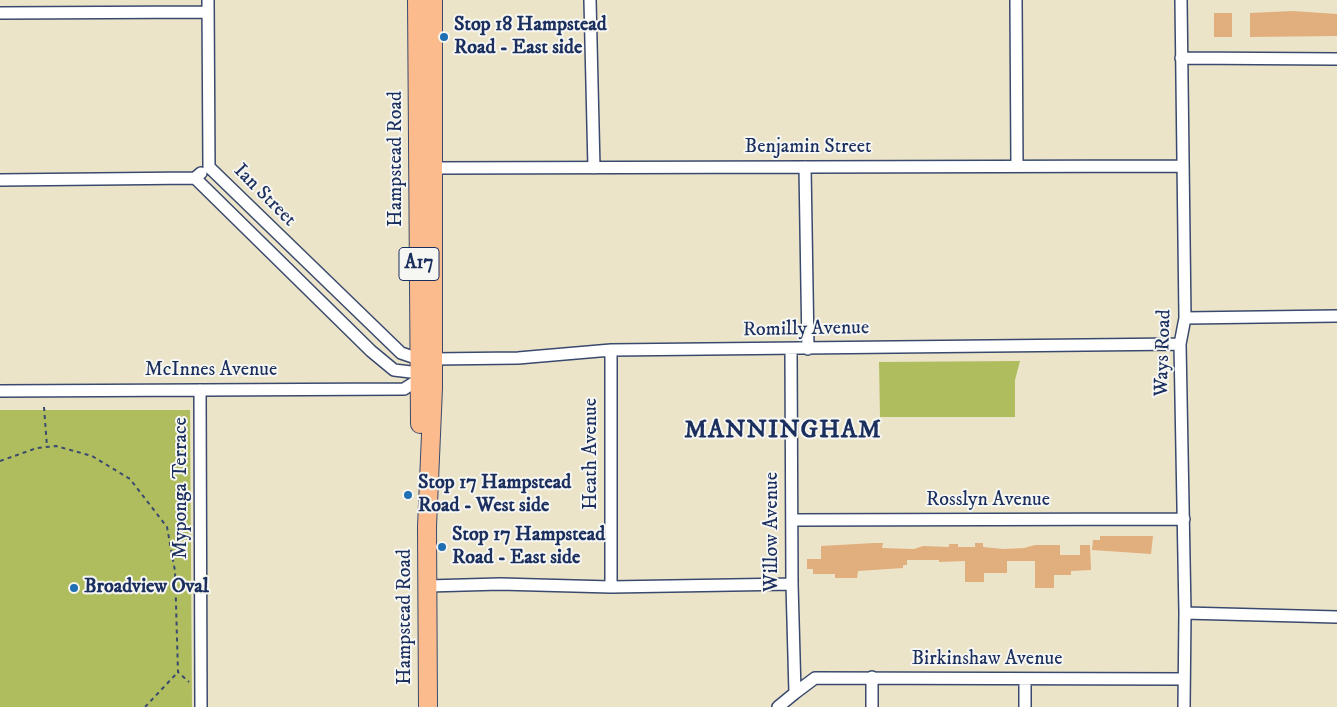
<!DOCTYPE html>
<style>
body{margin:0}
canvas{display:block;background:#ece4c8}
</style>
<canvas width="1337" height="707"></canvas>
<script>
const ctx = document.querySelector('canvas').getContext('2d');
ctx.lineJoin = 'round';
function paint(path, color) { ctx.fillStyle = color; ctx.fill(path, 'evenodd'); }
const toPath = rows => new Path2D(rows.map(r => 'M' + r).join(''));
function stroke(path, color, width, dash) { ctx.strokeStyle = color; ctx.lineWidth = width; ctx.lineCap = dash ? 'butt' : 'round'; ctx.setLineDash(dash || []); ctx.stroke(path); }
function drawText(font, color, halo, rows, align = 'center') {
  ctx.font = font + ' "IM FELL DW Pica",serif'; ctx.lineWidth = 4; ctx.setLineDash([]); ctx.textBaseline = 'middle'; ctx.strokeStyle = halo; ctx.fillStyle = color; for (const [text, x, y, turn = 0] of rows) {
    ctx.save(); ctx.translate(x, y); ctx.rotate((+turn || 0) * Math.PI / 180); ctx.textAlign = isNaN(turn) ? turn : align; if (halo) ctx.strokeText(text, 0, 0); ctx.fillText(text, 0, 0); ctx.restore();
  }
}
const green = toPath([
 [1020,361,1015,380,1015,417,880,417,879,362],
 [0,410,190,410,192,707,0,707]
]);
const building = toPath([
 [1293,11,1337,14,1337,36,1250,37,1250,13],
 [1214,13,1232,13,1232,37,1214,37],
 [1100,536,1153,536,1151,554,1092,550,1093,540,1100,540],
 [874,543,883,543,882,548,914,549,923,546,949,547,949,544,958,544,958,547,975,547,975,543,983,543,983,547,1003,549,1024,548,1035,545,1060,545,1060,555,1080,555,1080,545,1090,545,1091,570,1071,571,1071,575,1054,575,1054,588,1035,588,1035,561,1007,561,1007,573,984,573,984,582,965,582,965,561,939,562,939,560,907,560,907,565,903,565,903,568,858,571,857,578,835,578,835,574,813,574,813,569,807,569,807,559,821,559,821,546]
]);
const path = toPath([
 [44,407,47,447],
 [0,461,37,448,56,446,92,456,130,479,167,527,175,571,178,672,189,682],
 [145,707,178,672]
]);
const minor = toPath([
 [208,0,209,167,401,353,419,359],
 [590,0,594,168],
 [1016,0,1017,166],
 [1181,0,1185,318,1180,344,1185,613,1184,707],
 [0,13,208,12],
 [1181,58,1337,59],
 [805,167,808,349],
 [433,168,1183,166],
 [195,178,371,351,394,370,419,373],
 [0,180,195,178,201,173],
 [1185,318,1337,316],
 [611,350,611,587],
 [433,359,518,358,611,350,1180,344],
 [200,390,201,707],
 [0,391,404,389,420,379],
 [792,520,1184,519],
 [428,586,500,584,611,587,792,584],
 [1185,613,1337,617],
 [872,677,872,707],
 [1025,679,1025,707],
 [795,693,815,678,1184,679],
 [778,707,795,693,792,584,791,350]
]);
const highway = toPath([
 [417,0,420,424],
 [428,707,427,527,433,388,433,0]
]);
const markers = [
 [444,37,5,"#1f6fb2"],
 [408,495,5,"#1f6fb2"],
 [442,547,5,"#1f6fb2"],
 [74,588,5,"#1f6fb2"]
];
const shields = [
 [419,264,40]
];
const shieldNames = [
 ["A17",419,264]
];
const poiNames = [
 ["Stop 18 Hampstead",454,26],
 ["Road - East side",454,49],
 ["Stop 17 Hampstead",418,484],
 ["Road - West side",418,507],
 ["Stop 17 Hampstead",452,536],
 ["Road - East side",452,559],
 ["Broadview Oval",84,588]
];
const streetNames = [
 ["Benjamin Street",808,148],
 ["Hampstead Road",397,159,-90],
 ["Ian Street",264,196,45],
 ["Romilly Avenue",806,330,-1],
 ["Ways Road",1164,353,-88],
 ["McInnes Avenue",211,371],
 ["Heath Avenue",592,454,-90],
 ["Myponga Terrace",182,488,-90],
 ["Rosslyn Avenue",988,501],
 ["Willow Avenue",773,532,-90],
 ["Hampstead Road",406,617,-90],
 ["Birkinshaw Avenue",987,660]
];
const districtNames = [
 ["MANNINGHAM",783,432]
];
paint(green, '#afbd5f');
paint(building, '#e1af7d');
stroke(minor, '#3a4a6e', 14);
stroke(highway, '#3a4a6e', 20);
stroke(path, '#3a4a6e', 2, [4, 4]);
stroke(minor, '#fff', 11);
stroke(highway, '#fbbb8d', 18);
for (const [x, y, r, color] of markers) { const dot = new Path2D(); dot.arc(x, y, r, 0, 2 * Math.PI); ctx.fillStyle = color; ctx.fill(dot); stroke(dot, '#f6f6f2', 2); }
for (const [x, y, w] of shields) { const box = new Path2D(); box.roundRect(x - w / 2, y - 16.5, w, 33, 4); ctx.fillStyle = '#f6f6f2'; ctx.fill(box); stroke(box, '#1b2f5e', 1); }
drawText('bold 19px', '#1b2f5e', null, shieldNames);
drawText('bold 20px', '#1b2f5e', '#f6f6f2', poiNames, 'left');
drawText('20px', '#1b2f5e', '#f6f6f2', streetNames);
ctx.letterSpacing = '1px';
drawText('bold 25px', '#1b2f5e', '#f6f6f2', districtNames);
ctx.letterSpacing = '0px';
</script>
